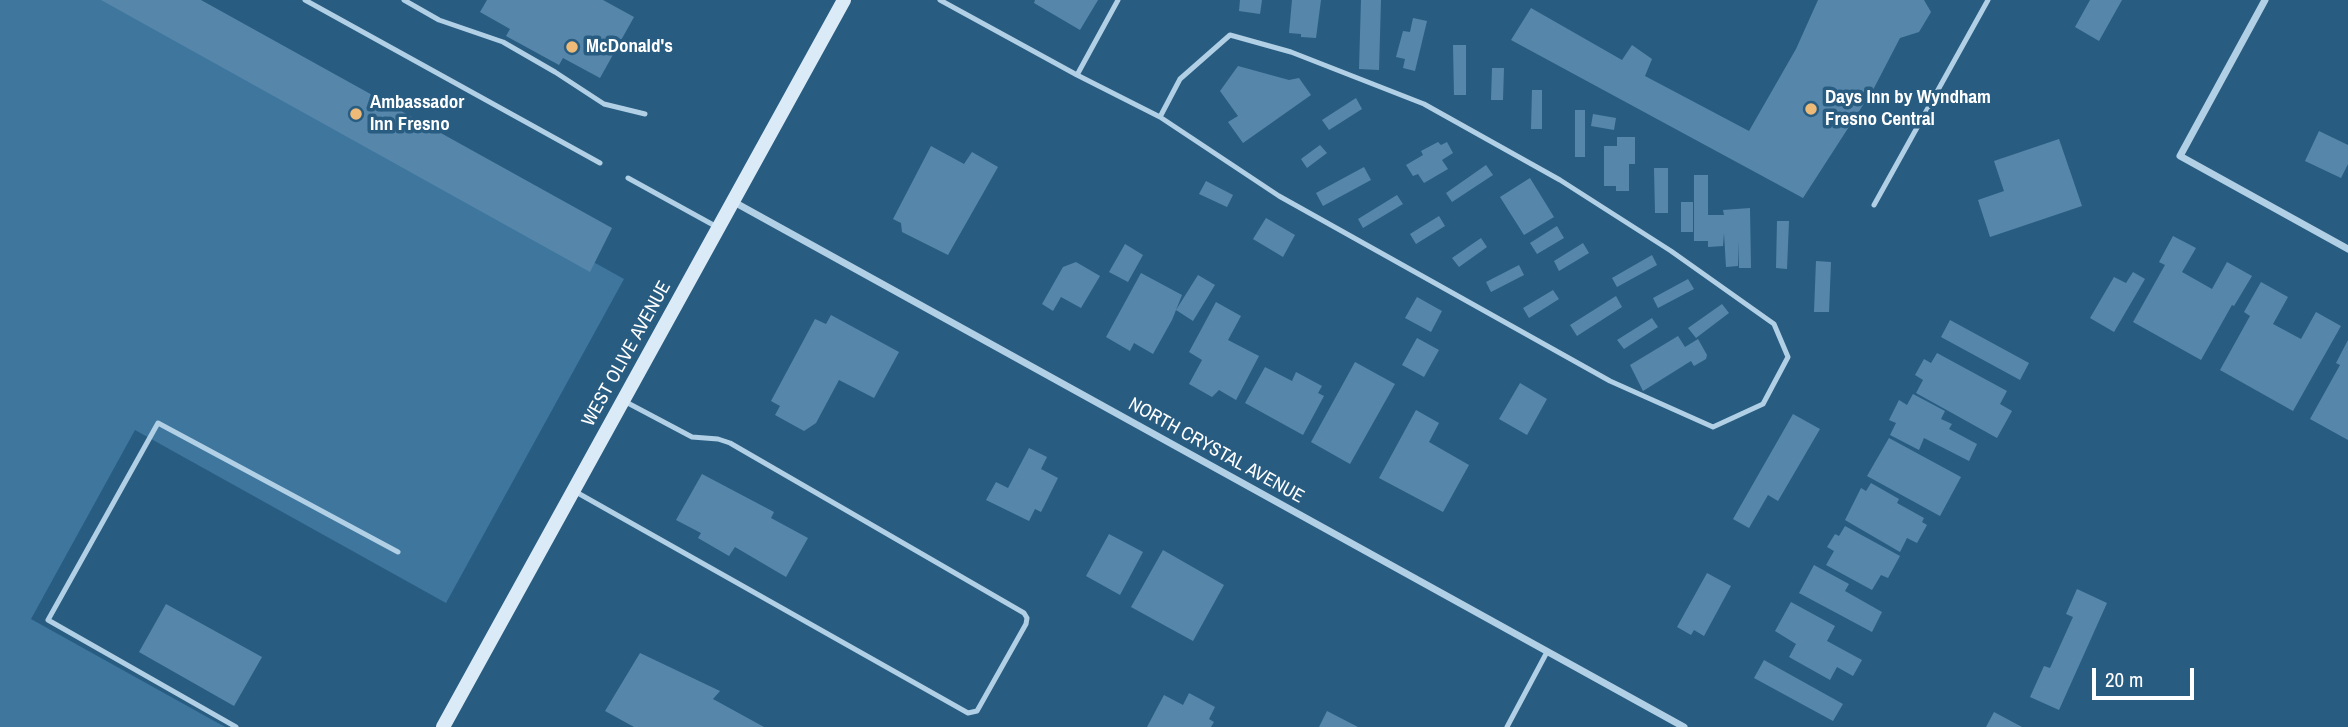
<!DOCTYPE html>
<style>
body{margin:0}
#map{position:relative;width:2348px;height:727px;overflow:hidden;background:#295c81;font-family:"Archivo Narrow",sans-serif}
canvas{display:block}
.scale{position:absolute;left:2092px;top:668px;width:102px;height:32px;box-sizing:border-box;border:4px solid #fff;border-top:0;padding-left:9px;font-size:21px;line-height:24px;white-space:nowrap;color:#fff;-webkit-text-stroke:5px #295c81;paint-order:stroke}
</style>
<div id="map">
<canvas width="2348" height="727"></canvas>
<div class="scale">20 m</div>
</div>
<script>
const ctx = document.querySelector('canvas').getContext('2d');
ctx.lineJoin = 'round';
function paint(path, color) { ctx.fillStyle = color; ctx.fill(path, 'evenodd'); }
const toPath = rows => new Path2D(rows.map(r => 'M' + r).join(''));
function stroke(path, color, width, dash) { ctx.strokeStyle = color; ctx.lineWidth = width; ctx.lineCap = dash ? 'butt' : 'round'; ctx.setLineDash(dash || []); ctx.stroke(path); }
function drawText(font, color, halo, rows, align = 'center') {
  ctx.font = font + ' "Archivo Narrow",sans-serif'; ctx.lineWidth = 7; ctx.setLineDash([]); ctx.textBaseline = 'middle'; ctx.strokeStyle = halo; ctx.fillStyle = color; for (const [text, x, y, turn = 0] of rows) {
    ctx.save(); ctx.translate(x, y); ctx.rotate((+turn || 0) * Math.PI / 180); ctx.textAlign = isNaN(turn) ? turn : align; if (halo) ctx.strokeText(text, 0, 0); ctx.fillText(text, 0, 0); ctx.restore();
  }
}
const green = toPath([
 [0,0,121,0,624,279,446,603,135,430,31,619,225,727,0,727]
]);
const building = toPath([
 [101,0,201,0,612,228,590,272],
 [487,0,603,0,634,17,600,78,563,58,559,65,506,36,510,29,480,12],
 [1035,0,1098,0,1080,30,1034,3],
 [1240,0,1262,0,1260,14,1239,11],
 [1292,0,1321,0,1316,38,1301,37,1301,34,1289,33],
 [1361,0,1381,0,1379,70,1359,69],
 [1818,0,1924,0,1931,12,1919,32,1900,38,1874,88,1803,198,1511,40,1531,8,1622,60,1632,45,1652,59,1645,76,1749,131,1796,49],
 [2090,0,2122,0,2099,41,2075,27],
 [1413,18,1427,21,1415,71,1403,68,1405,59,1396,57,1403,31,1410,32],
 [1453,45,1466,45,1466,95,1454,95],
 [1238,66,1289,80,1299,78,1311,95,1243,143,1228,122,1238,116,1220,91],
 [1492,68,1504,68,1503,100,1491,100],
 [1532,90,1542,90,1542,129,1531,129],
 [1356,98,1362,109,1329,130,1322,120],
 [1575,110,1585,110,1585,157,1575,157],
 [1593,114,1616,118,1614,130,1591,126],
 [2319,131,2348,145,2348,164,2341,178,2305,161],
 [1617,137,1635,137,1635,164,1629,164,1629,191,1616,191,1616,186,1604,186,1604,146,1617,146],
 [2059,139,2082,206,1990,237,1978,200,2004,191,1994,161],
 [1438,142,1441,145,1447,142,1453,153,1442,160,1448,169,1424,183,1418,174,1413,176,1406,165,1423,155,1421,151],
 [1320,145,1327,153,1307,168,1301,159],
 [931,146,964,164,972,152,998,167,948,255,902,232,901,223,893,219],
 [1486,165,1493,175,1452,202,1446,193],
 [1364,167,1371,180,1323,206,1316,193],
 [1654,168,1668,168,1668,213,1655,213],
 [1694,175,1708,175,1708,215,1724,215,1723,210,1750,208,1751,268,1739,268,1738,241,1738,266,1726,267,1724,233,1723,246,1708,247,1708,241,1694,241],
 [1530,178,1554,217,1524,235,1500,197],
 [1206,181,1233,195,1227,207,1199,194],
 [1397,195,1403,204,1363,228,1358,219],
 [1681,202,1693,202,1693,232,1681,232],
 [1439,216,1445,226,1416,244,1410,234],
 [1266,218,1295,235,1283,257,1253,239],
 [1777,221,1789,221,1787,269,1776,268],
 [1557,226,1564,238,1537,254,1530,243],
 [2173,236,2196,248,2182,272,2212,289,2227,262,2252,276,2234,306,2232,305,2201,360,2133,322,2165,265,2159,262],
 [1481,238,1487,247,1459,267,1452,258],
 [1583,243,1589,253,1559,271,1554,261],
 [1125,244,1143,255,1128,282,1109,272],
 [1652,255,1657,265,1617,287,1612,278],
 [1816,261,1831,262,1829,312,1814,312],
 [1076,262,1100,276,1081,308,1061,297,1053,311,1042,304,1063,267],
 [1519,265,1524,275,1491,292,1486,282],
 [2133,272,2145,279,2114,332,2090,318,2114,277,2126,283],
 [1141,273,1182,295,1172,320,1153,354,1134,343,1130,351,1106,337],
 [1198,275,1215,285,1193,321,1176,310],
 [1688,279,1694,289,1658,308,1653,298],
 [2261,282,2288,297,2273,324,2301,339,2316,312,2341,326,2293,411,2220,370,2250,316,2244,312],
 [1553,290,1559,299,1529,318,1523,308],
 [1616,296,1622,307,1577,336,1570,325],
 [1417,297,1442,311,1431,332,1405,318],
 [1216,302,1241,316,1228,340,1259,356,1236,400,1219,390,1212,397,1189,384,1202,360,1189,352],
 [1722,304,1729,313,1696,338,1688,328],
 [831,315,899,352,874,398,839,380,816,423,804,431,775,415,780,406,771,401,815,319,826,324],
 [1652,318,1658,327,1624,349,1617,340],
 [1950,320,2029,363,2020,380,1941,337],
 [1678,336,1685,347,1698,339,1707,355,1706,359,1694,366,1691,361,1643,391,1630,365],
 [1417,338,1439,350,1424,377,1402,365],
 [2348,340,2348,440,2310,419,2340,365,2336,363],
 [1937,353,2007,391,2000,404,2012,411,1997,438,1916,393,1923,380,1915,375,1924,359,1931,363],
 [1355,362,1395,384,1350,464,1311,442],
 [1265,367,1292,381,1296,372,1322,386,1318,393,1324,396,1303,435,1245,403],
 [1520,383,1547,399,1527,435,1499,419],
 [1913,394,1945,411,1941,419,1952,424,1949,429,1977,444,1969,461,1924,438,1919,450,1890,435,1896,423,1889,420,1899,400,1907,405],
 [1416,410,1439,423,1429,442,1469,465,1443,512,1379,478],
 [1793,414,1820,429,1778,501,1768,495,1749,528,1733,519],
 [1889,438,1961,477,1940,516,1867,476],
 [1029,448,1047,457,1041,469,1058,478,1041,512,1035,509,1029,521,986,500,996,482,1008,488],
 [702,474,774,512,771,518,808,538,786,577,735,547,729,556,698,538,701,533,676,520],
 [1871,483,1899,499,1897,503,1924,518,1922,522,1927,525,1917,543,1907,538,1900,552,1845,520,1861,488,1866,491],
 [1845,526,1900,556,1888,578,1881,575,1872,590,1826,565,1834,551,1827,547,1835,534,1839,536],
 [1109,534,1143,552,1120,595,1086,576],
 [1163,550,1224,585,1193,641,1131,607],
 [1814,565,1849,584,1845,591,1882,612,1872,632,1799,593],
 [1707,573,1731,586,1704,636,1694,630,1691,635,1677,627],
 [2077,589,2107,603,2059,710,2030,697,2044,666,2050,668,2073,617,2066,614],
 [1791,602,1835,626,1827,641,1862,660,1853,676,1837,667,1830,680,1789,657,1796,644,1775,631],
 [166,604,262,657,234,706,139,652],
 [640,653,720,691,713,699,764,727,634,727,605,711],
 [1764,660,1843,704,1833,721,1754,678],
 [1189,693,1215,707,1209,719,1214,722,1211,727,1147,727,1164,695,1183,705],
 [1327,711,1358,727,1319,727],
 [1994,712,2022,727,1986,727]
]);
const service = toPath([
 [305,0,600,163],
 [404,0,439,20,503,42,555,72,604,104,645,114],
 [940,0,1077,75,1160,117,1279,196,1610,381,1713,427,1763,404,1788,357,1774,324,1671,251,1560,180,1424,104,1291,52,1230,35,1180,79,1160,117],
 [1077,75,1118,0],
 [628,178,717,227],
 [1874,205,1988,0],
 [576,492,968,713,977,711,1026,624,1027,618,1024,613,730,443,718,439,692,437,624,401],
 [236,727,48,620,158,423,398,552],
 [1507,727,1547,652]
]);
const minor = toPath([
 [2265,0,2180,156,2348,249],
 [734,202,1684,727]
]);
const secondary = toPath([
 [443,727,844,0]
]);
const markers = [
 [572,47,7,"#edba78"],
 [1811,109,7,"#edba78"],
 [356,114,7,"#edba78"]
];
const poiNames = [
 ["McDonald's",586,47],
 ["Days Inn by Wyndham",1825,98],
 ["Fresno Central",1825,120],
 ["Ambassador",370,103],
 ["Inn Fresno",370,125]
];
const streetNames = [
 ["WEST OLIVE AVENUE",627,354,-61],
 ["NORTH CRYSTAL AVENUE",1216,451,29]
];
paint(green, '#3e769e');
paint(building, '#5687ab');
stroke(service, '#b1d0e6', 5);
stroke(minor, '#b1d0e6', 7);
stroke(secondary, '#daeaf6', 14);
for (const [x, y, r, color] of markers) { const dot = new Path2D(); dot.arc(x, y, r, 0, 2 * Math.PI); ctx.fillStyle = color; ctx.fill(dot); stroke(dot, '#295c81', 2.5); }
drawText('bold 19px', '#fff', '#295c81', poiNames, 'left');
drawText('19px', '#fff', '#295c81', streetNames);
</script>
